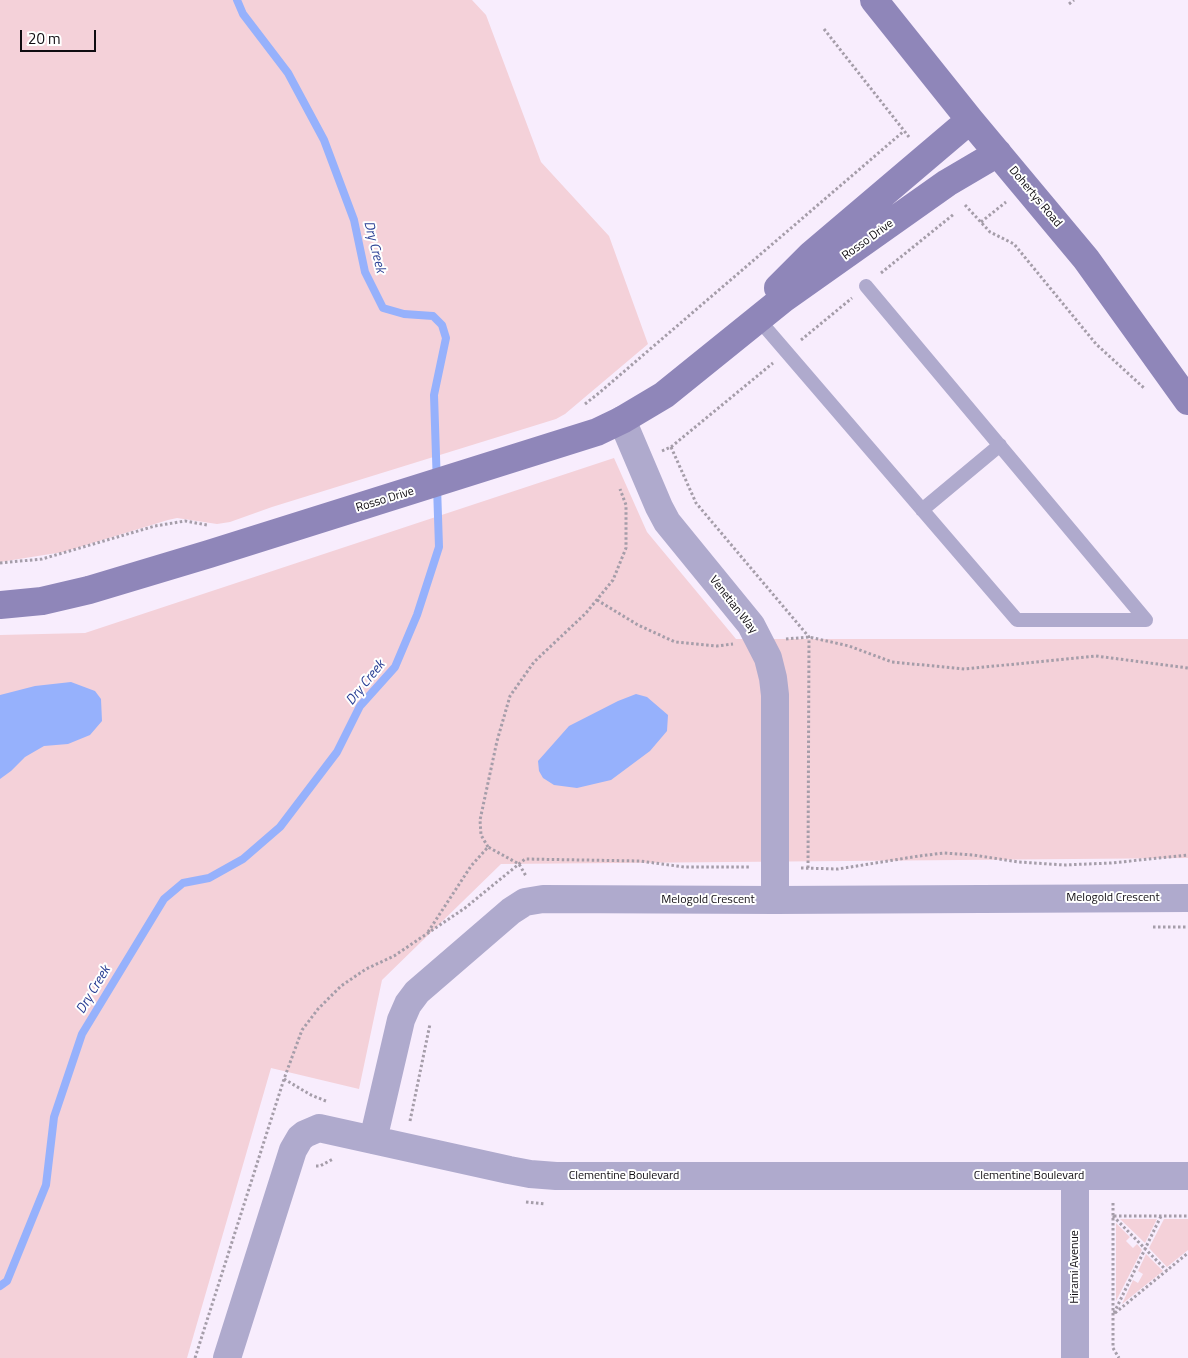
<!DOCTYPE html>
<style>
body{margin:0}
#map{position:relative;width:1188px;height:1358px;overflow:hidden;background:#f8edfd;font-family:"Titillium Web",sans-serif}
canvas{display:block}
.scale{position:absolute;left:20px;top:30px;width:76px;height:22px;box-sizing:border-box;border:2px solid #0f0c11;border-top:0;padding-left:6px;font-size:15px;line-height:18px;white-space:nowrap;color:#0f0c11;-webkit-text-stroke:4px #fff;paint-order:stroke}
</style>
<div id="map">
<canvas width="1188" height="1358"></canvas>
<div class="scale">20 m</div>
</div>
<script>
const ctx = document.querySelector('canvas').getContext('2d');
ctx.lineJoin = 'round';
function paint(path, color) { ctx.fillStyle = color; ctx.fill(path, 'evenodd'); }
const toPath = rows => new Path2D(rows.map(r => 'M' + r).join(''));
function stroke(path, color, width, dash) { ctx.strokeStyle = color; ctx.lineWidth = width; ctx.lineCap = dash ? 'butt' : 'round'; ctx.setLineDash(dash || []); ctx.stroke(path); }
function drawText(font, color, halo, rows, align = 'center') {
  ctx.font = font + ' "Titillium Web",sans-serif'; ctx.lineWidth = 4; ctx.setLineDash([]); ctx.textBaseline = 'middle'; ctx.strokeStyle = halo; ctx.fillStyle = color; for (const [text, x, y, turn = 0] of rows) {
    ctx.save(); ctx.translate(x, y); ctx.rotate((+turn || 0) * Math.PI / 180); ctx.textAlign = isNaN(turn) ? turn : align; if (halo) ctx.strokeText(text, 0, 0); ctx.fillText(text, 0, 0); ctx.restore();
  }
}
const green = toPath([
 [0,0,472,0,486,15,541,162,609,236,648,344,565,414,556,419,272,507,230,522,217,524,177,518,168,520,63,552,0,562],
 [614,458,647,532,736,639,1188,639,1188,858,501,864,382,980,359,1089,271,1068,187,1358,0,1358,0,635,85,633],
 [1120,1219,1157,1219,1145,1243],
 [1164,1219,1188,1219,1188,1250,1167,1267,1149,1248],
 [1116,1223,1130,1237,1126,1241,1133,1248,1137,1244,1142,1250,1116,1301],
 [1146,1254,1163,1271,1122,1304,1133,1280,1138,1283,1143,1274,1138,1271]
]);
const water = toPath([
 [71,682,95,691,101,699,102,721,90,735,68,744,44,746,25,757,11,771,0,779,0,695,35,686],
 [636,694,647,697,668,715,667,731,650,751,611,780,577,788,554,785,543,778,539,771,538,761,569,726,618,701]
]);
const stream = toPath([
 [0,1286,7,1281,46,1185,54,1117,82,1034,164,899,183,883,209,878,243,859,280,827,337,752,360,706,395,667,417,615,439,547,434,395,446,338,442,325,433,316,404,314,383,308,365,272,354,220,324,140,288,73,243,14,237,0]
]);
const path = toPath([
 [1069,4,1074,0],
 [824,29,909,137],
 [965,205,990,232,1014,244,1096,344,1144,388],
 [981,222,1006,202],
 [881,273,954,214],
 [801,340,852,298],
 [585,404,599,393,904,131],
 [671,447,696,503,809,637,808,868],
 [662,451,671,447,773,363],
 [0,563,42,559,155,526,185,521,207,525],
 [597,600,638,625,675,642,717,646,733,644],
 [786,639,809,637,849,646,892,662,965,669,1096,656,1188,668],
 [488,847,481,835,480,820,497,741,510,696,534,662,586,613,613,580,626,548,626,505,620,489],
 [801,868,838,869,919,856,944,853,973,855,1019,862,1064,865,1111,863,1188,855],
 [1153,927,1188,927],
 [428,932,471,866,488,847,519,864,526,876],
 [284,1079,311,1095,326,1101],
 [410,1121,430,1024],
 [316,1166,320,1166,333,1159],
 [526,1202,545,1204],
 [1113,1203,1113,1348,1119,1358],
 [1113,1216,1167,1271],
 [1114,1216,1188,1216],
 [1114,1313,1161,1216],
 [1115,1313,1188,1253],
 [195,1358,284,1079,302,1030,318,1009,341,986,366,969,394,956,465,908,525,859,640,861,684,867,750,867]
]);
const lane = toPath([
 [759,320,1017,620,1146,620,866,286],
 [922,510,1000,445]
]);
const street = toPath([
 [622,420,659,507,667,522,751,625,768,658,773,678,775,695,775,900],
 [373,1140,401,1020,408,1004,417,992,511,911,525,902,543,899,775,900,1188,898],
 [1075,1176,1075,1358],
 [227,1358,293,1150,300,1138,305,1134,319,1128,509,1170,530,1174,556,1176,1188,1176]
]);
const secondary = toPath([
 [874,0,970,120,1086,259,1188,401],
 [778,288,811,255,970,120],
 [0,605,42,601,89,590,209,554,597,432,622,420,664,395,783,299,947,183,998,153]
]);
const streetNames = [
 ["Dohertys Road",1035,197,50],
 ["Rosso Drive",868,240,-36],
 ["Rosso Drive",385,500,-17],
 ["Venetian Way",733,605,52],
 ["Melogold Crescent",1113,898],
 ["Melogold Crescent",708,900],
 ["Clementine Boulevard",624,1176],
 ["Clementine Boulevard",1029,1176],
 ["Hirami Avenue",1075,1267,-90]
];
const waterNames = [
 ["Dry Creek",374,247,76],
 ["Dry Creek",366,683,-51],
 ["Dry Creek",94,990,-59]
];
paint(green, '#f4d1d9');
paint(water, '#96b1fc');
stroke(stream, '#96b1fc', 8);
stroke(path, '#a59da9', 3, [2.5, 2.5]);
stroke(lane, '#afaacd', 14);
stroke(street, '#afaacd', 28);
stroke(secondary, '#8f86b9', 28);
drawText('12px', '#0f0c11', '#fff', streetNames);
drawText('italic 14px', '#293f94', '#fff', waterNames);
</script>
